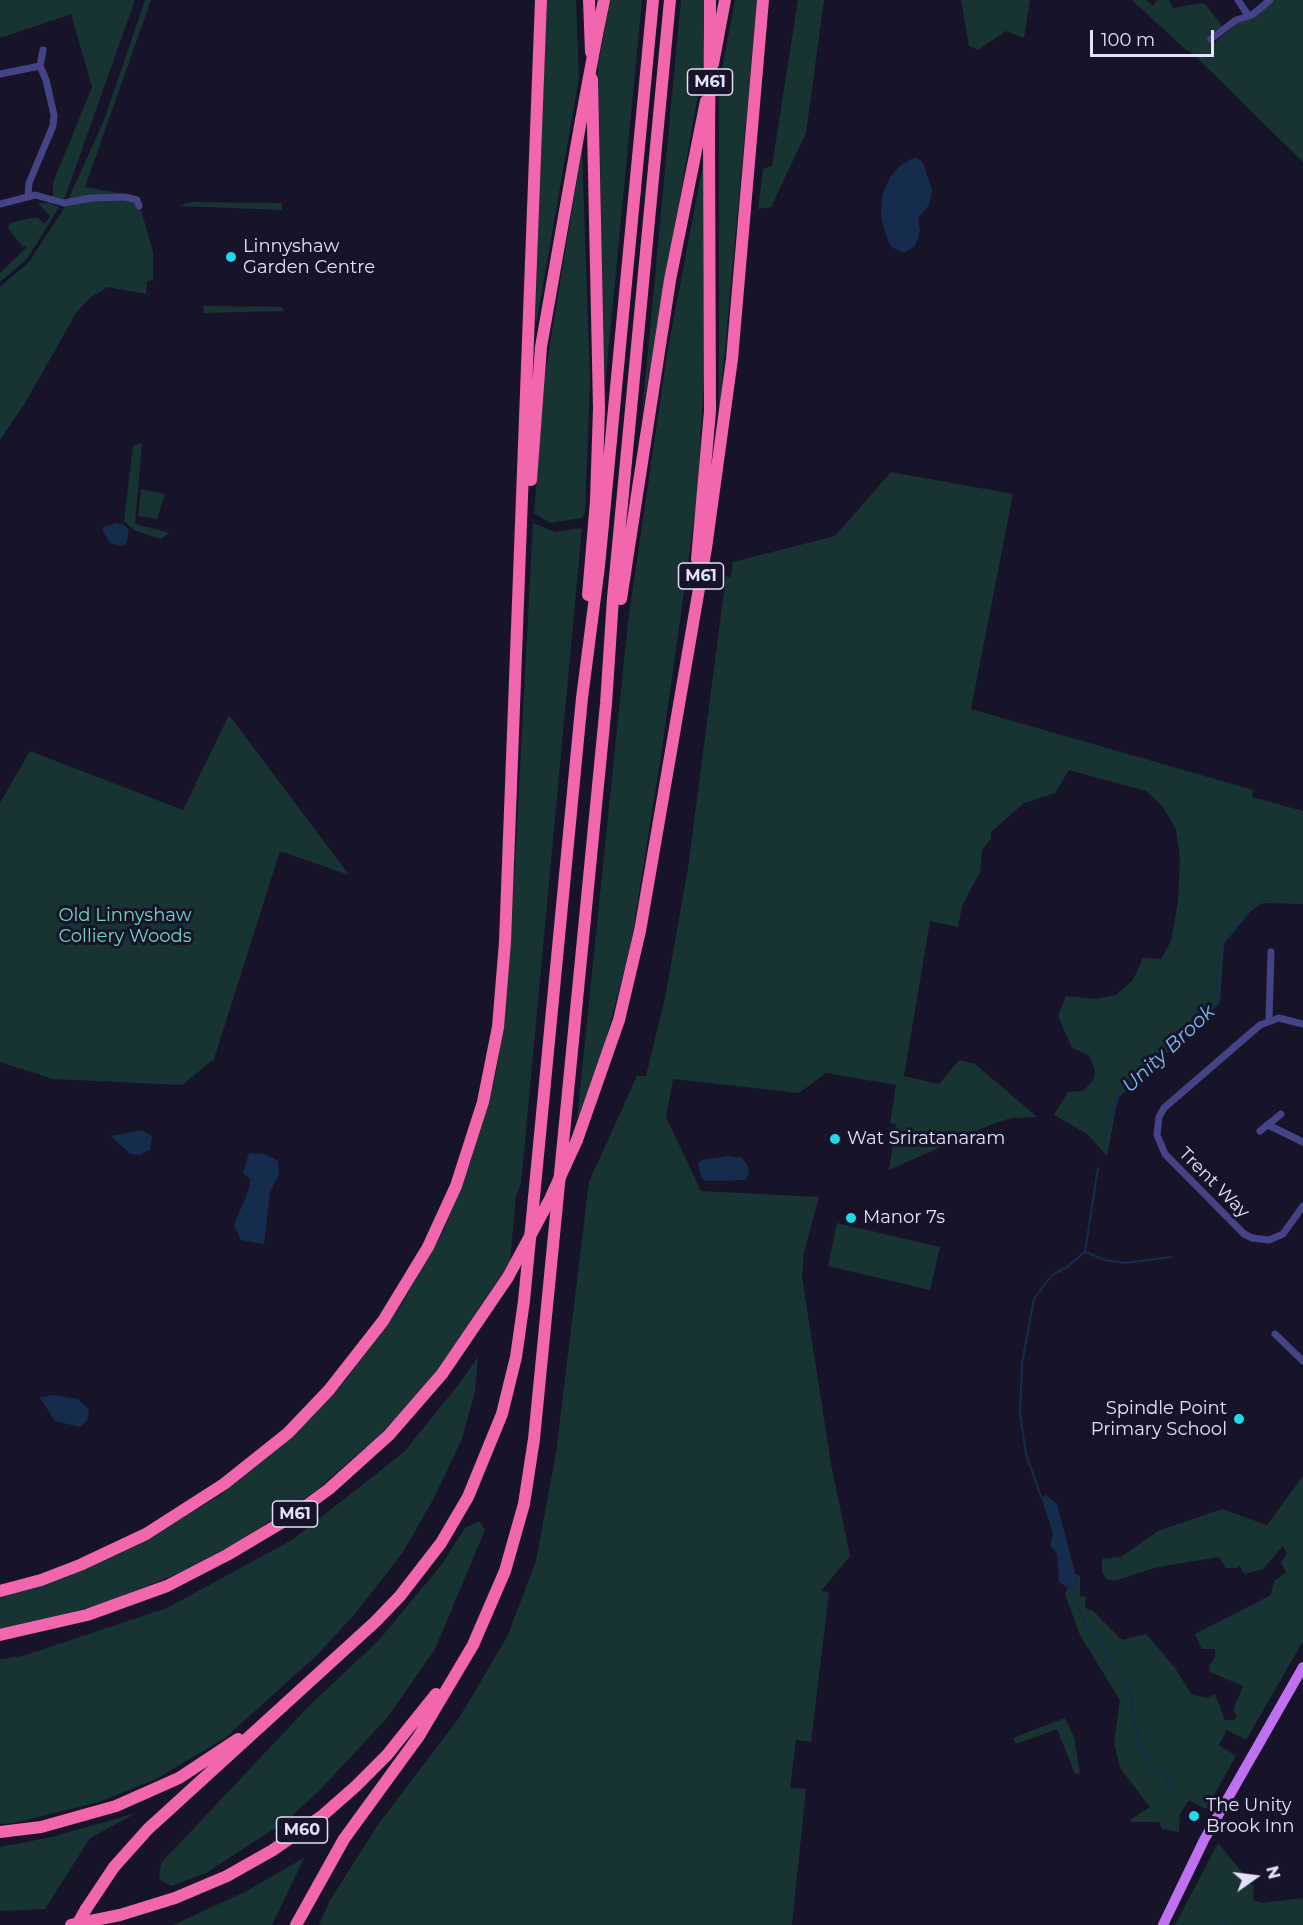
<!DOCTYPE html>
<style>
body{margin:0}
#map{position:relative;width:1303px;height:1925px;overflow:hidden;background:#17142a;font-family:Montserrat,sans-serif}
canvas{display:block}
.north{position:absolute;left:1225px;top:1847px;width:60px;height:60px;-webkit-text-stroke:4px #17142a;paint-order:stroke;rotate:76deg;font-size:16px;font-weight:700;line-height:24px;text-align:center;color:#e2e0fc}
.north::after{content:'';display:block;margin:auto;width:21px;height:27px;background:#e2e0fc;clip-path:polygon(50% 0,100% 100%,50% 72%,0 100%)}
.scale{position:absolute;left:1090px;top:30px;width:124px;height:27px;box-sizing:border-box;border:3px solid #e2e0fc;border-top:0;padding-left:8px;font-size:18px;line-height:21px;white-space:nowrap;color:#e2e0fc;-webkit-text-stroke:4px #17142a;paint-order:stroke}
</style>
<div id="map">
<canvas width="1303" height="1925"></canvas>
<div class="north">N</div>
<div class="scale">100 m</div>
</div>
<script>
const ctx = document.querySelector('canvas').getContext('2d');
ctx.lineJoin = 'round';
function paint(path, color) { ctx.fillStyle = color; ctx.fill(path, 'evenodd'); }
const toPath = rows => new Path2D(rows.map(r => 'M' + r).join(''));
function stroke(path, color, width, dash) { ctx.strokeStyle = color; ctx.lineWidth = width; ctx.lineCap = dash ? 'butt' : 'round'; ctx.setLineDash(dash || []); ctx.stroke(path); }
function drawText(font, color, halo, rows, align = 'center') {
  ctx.font = font + ' Montserrat,sans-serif'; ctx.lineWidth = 6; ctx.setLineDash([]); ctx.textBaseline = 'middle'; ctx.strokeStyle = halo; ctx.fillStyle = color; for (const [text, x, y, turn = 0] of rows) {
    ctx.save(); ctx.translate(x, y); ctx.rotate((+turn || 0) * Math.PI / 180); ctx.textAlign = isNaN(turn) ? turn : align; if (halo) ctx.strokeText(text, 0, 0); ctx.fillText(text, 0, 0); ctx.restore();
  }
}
const green = toPath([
 [0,0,135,0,64,200,53,197,53,183,92,87,71,14,0,38],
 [145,0,151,0,85,187,137,196,153,252,153,280,147,281,146,294,108,287,91,297,76,313,25,403,0,440,0,287,29,262,65,207,104,120],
 [547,0,576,0,579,78,537,320,535,321],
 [610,0,642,0,605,385,598,64],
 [681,0,705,0,704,60,642,414],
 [735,0,757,0,719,415,719,84],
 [798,0,824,0,806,133,771,207,758,209,763,169,772,166],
 [961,0,1030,0,1024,38,1006,31,978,50,969,46],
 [1132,0,1146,0,1153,6,1157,0,1169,0,1173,8,1202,3,1206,5,1222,26,1208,37,1213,44,1239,22,1253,18,1273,0,1303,0,1303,162,1191,52,1186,50],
 [582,148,590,380,585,513,582,518,550,523,534,513,545,375],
 [703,164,704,379,697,498,661,756,631,944,598,1070,577,1119,628,622,667,354],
 [191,202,282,203,282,210,179,206],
 [38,203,49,203,59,207,27,259,0,282,0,273,27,247,22,246,8,228,10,223,31,218,38,218,45,224,50,216],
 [203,306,282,307,284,311,204,313],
 [142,443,135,524,170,533,160,539,134,530,124,521,133,446],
 [891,472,1013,494,971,709,1253,790,1252,797,1303,811,1303,904,1263,903,1251,911,1224,944,1220,1003,1118,1098,1107,1156,1087,1134,1054,1115,1068,1092,1083,1091,1094,1079,1095,1070,1089,1055,1072,1048,1058,1016,1066,996,1097,999,1116,995,1133,980,1143,958,1161,959,1171,941,1178,902,1180,860,1176,829,1162,806,1146,791,1069,770,1055,793,1024,803,991,832,991,838,982,850,980,872,962,906,958,927,930,921,904,1076,939,1084,959,1060,975,1064,1037,1117,1012,1118,997,1122,889,1170,896,1124,890,1123,896,1085,826,1073,799,1093,673,1079,666,1117,701,1191,819,1197,804,1252,802,1277,831,1464,850,1556,821,1591,829,1592,811,1742,796,1740,790,1788,806,1789,792,1925,319,1925,329,1902,377,1826,459,1718,507,1637,536,1561,556,1453,589,1182,637,1076,646,1076,665,998,688,868,726,576,731,577,733,562,835,536],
 [141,489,165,494,157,519,138,516],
 [533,523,555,532,582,528,521,1184,516,1195,510,1262,425,1388,381,1434,314,1492,245,1538,183,1571,111,1601,45,1620,0,1629,0,1596,161,1531,222,1494,282,1445,342,1385,401,1305,444,1230,471,1160,496,1072,505,1010,512,920],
 [229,715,349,875,280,851,214,1059,182,1085,53,1079,0,1062,0,803,30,751,183,810],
 [837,1223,940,1247,930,1290,828,1266],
 [478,1357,475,1391,462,1439,433,1500,403,1552,355,1614,316,1656,225,1738,156,1779,99,1802,14,1823,0,1824,0,1659,23,1656,167,1608,292,1540,404,1452,459,1384],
 [1303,1476,1303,1641,1246,1740,1227,1730,1219,1745,1236,1756,1206,1809,1189,1800,1180,1814,1179,1832,1162,1829,1159,1822,1132,1822,1131,1819,1150,1807,1120,1768,1114,1743,1120,1700,1080,1635,1065,1594,1068,1588,1072,1591,1078,1584,1075,1574,1080,1576,1080,1596,1086,1597,1085,1608,1093,1611,1122,1640,1146,1634,1175,1668,1192,1695,1207,1698,1215,1694,1225,1720,1234,1720,1237,1715,1233,1711,1243,1686,1210,1672,1209,1666,1215,1657,1215,1649,1202,1649,1195,1634,1271,1595,1274,1581,1286,1572,1281,1563,1287,1553,1283,1546,1263,1569,1244,1574,1239,1565,1238,1568,1226,1568,1219,1557,1158,1567,1114,1581,1106,1579,1102,1572,1102,1559,1121,1557,1158,1531,1222,1509,1267,1525],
 [479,1521,485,1530,435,1649,387,1718,319,1791,286,1821,206,1873,171,1886,159,1879,161,1863,310,1705,379,1640,442,1564,465,1528],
 [1065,1718,1074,1737,1080,1773,1075,1774,1057,1729,1016,1744,1013,1738],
 [136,1813,90,1838,45,1909,0,1911,0,1847,52,1837],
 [1218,1843,1254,1887,1253,1900,1262,1903,1303,1898,1303,1925,1175,1925],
 [304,1858,272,1925,173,1925,245,1892]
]);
const water = toPath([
 [913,158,918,158,923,163,932,190,929,205,918,218,920,231,915,246,904,253,891,247,885,233,881,216,882,196,890,177,901,165],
 [116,523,124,525,129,531,126,544,121,546,110,543,103,531,103,527],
 [142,1130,152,1136,150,1150,140,1155,130,1154,111,1136],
 [249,1153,265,1154,278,1161,279,1174,270,1193,264,1244,241,1240,234,1225,249,1189,250,1179,243,1173],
 [729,1156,742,1158,746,1163,749,1171,746,1180,707,1181,702,1179,698,1165,701,1160],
 [52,1395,78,1399,89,1409,87,1421,80,1427,55,1421,40,1398],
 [1046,1495,1057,1504,1078,1584,1072,1591,1059,1582,1057,1554,1050,1545,1053,1533,1041,1497]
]);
const stream = toPath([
 [1103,1145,1119,1094,1219,1002,1216,972,1224,942,1254,905,1261,900,1303,901],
 [1086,1252,1105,1260,1125,1263,1171,1257],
 [1041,1497,1026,1454,1020,1414,1022,1363,1034,1299,1052,1275,1067,1267,1085,1252,1098,1168],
 [1072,1591,1086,1626,1098,1636,1112,1664,1129,1687,1139,1745,1154,1771,1165,1776,1175,1797],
 [1208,1912,1227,1925]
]);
const street = toPath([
 [1238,0,1248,15],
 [1211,39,1236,20,1252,15,1270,0],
 [0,74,40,66],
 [28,196,29,183,53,126,54,115,46,80,40,66,43,50],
 [0,204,35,195,64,203,91,198,125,197,137,200,139,206],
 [1269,1020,1271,952],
 [1303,1024,1279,1018,1260,1025,1164,1108,1159,1117,1157,1135,1165,1154,1244,1234,1252,1238,1269,1240,1283,1234,1303,1206],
 [1268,1125,1303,1142],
 [1260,1131,1281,1114],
 [1275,1334,1303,1361]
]);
const primary = toPath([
 [1163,1925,1204,1840,1303,1667]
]);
const highway = toPath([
 [589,0,591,52],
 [710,30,710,0],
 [597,34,604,0],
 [713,64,725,0],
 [531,480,541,347,581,120],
 [697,559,710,411,709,135],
 [588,595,596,501,599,408,592,79],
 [621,599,670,280,706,101],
 [577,1140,619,1020,640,931,706,548,732,359,763,0],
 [0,1591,41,1580,80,1565,146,1534,224,1484,288,1433,329,1390,383,1321,428,1247,456,1186,483,1102,498,1027,505,942,541,0],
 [0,1635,87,1615,167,1586,227,1555,291,1517,329,1489,389,1435,442,1374,508,1277],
 [0,1832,41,1827,116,1806,179,1778,238,1739],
 [86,1909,114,1867,148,1829,375,1622,400,1596,441,1543,468,1497,502,1414,516,1357,524,1301,582,698,599,566,653,0],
 [71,1925,120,1915,175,1898,227,1876,273,1850,322,1816,356,1786,387,1755,436,1694],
 [296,1925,344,1839,419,1736,473,1645,505,1571,524,1504,534,1439,606,704,613,598,670,0]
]);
const highwayBridge = toPath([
 [581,120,597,34],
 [709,135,710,30],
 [508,1277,550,1199,577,1140],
 [77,1925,86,1909]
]);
const markers = [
 [231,257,6,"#1edaea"],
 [835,1139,6,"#1edaea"],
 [851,1218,6,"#1edaea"],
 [1239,1419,6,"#1edaea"],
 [1194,1816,6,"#1edaea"]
];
const shields = [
 [710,82,45],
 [701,576,45],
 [295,1514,45],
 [302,1830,51]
];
const shieldNames = [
 ["M61",710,82],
 ["M61",701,576],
 ["M61",295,1514],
 ["M60",302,1830]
];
const poiNames = [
 ["Linnyshaw",243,247],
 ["Garden Centre",243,268],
 ["Wat Sriratanaram",847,1139],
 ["Manor 7s",863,1218],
 ["Spindle Point",1227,1409,"right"],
 ["Primary School",1227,1430,"right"],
 ["The Unity",1206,1806],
 ["Brook Inn",1206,1827]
];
const parkNames = [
 ["Old Linnyshaw",125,916],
 ["Colliery Woods",125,937]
];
const streetNames = [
 ["Trent Way",1214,1183,45]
];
const waterNames = [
 ["Unity Brook",1169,1049,-43]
];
paint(green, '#173432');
paint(water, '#152c4d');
stroke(stream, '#152c4d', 2);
stroke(street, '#444385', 7);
stroke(primary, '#bf71f2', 10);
stroke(highway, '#f166ac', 12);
stroke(highwayBridge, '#f166ac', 12);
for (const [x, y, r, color] of markers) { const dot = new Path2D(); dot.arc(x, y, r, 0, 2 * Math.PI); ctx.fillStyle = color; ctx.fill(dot); stroke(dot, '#17142a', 2); }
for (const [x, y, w] of shields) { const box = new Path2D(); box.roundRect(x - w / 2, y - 13, w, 26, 4.5); ctx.fillStyle = '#17142a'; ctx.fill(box); stroke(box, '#e2e0fc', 1.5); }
drawText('bold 16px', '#e2e0fc', null, shieldNames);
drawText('18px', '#e2e0fc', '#17142a', poiNames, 'left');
drawText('18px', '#71d7bb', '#17142a', parkNames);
drawText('18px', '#e2e0fc', '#17142a', streetNames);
drawText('italic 20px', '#78bcf2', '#17142a', waterNames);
</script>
